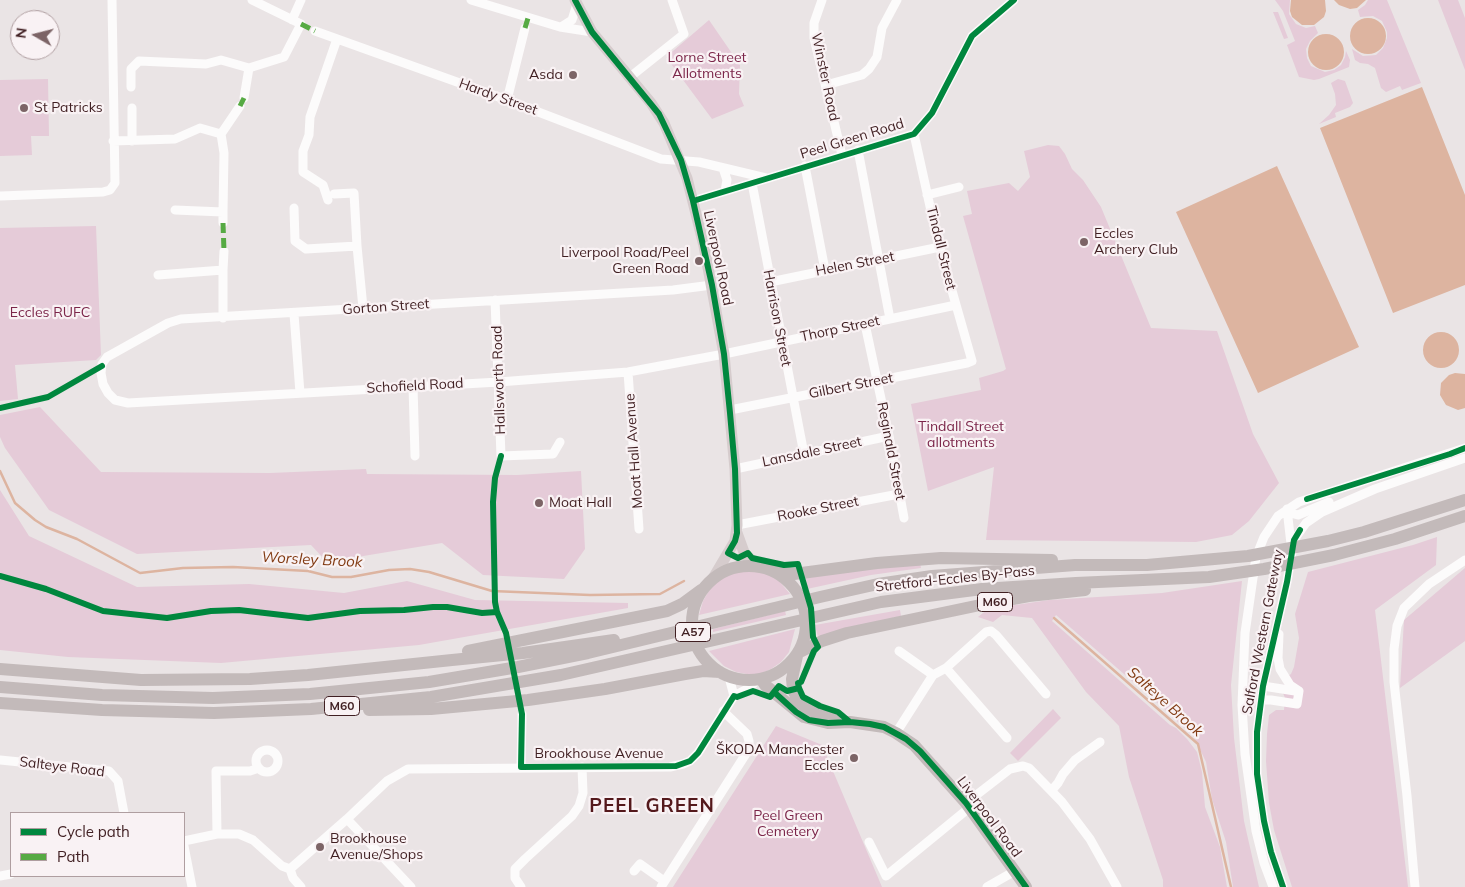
<!DOCTYPE html>
<meta charset="utf-8">
<style>
body{margin:0}
#map{position:relative;width:1465px;height:887px;overflow:hidden;background:#eae4e5;font-family:Mulish,sans-serif}
canvas{display:block}
.legend{position:absolute;left:10px;top:812px;width:175px;height:65px;box-sizing:border-box;background:#f9f2f4;border:1px solid #af9ea0;margin:0;padding:6px 9px;list-style:none;font-size:15px;color:#401f22}
.legend li{display:flex;align-items:center;gap:10px;height:25px}
.legend b{width:25px;border:1px solid #af9ea0}
.north{position:absolute;left:10px;top:10px;width:50px;height:50px;box-sizing:border-box;background:#f9f2f4;border:1px solid #af9ea0;border-radius:50%;rotate:278deg;font-size:14px;font-weight:700;line-height:20px;text-align:center;color:#401f22}
.north::after{content:'';display:block;margin:auto;width:18px;height:22px;background:#7c6466;clip-path:polygon(50% 0,100% 100%,50% 72%,0 100%)}
</style>
<div id="map">
<canvas width="1465" height="887"></canvas>
<ul class="legend">
<li><b style="height:6px;background:#00873e"></b>Cycle path</li>
<li><b style="height:6px;background:#56aa43"></b>Path</li>
</ul>
<div class="north">N</div>
</div>
<script>
const ctx = document.querySelector('canvas').getContext('2d');
ctx.lineJoin = 'round';
function paint(path, color) { ctx.fillStyle = color; ctx.fill(path, 'evenodd'); }
const toPath = rows => new Path2D(rows.map(r => 'M' + r).join(''));
function stroke(path, color, width, dash) { ctx.strokeStyle = color; ctx.lineWidth = width; ctx.lineCap = dash ? 'butt' : 'round'; ctx.setLineDash(dash || []); ctx.stroke(path); }
function drawText(font, color, halo, rows, align = 'center') {
  ctx.font = font + ' Mulish,sans-serif'; ctx.lineWidth = 4.5; ctx.setLineDash([]); ctx.textBaseline = 'middle'; ctx.strokeStyle = halo; ctx.fillStyle = color; for (const [text, x, y, turn = 0] of rows) {
    ctx.save(); ctx.translate(x, y); ctx.rotate((+turn || 0) * Math.PI / 180); ctx.textAlign = isNaN(turn) ? turn : align; if (halo) ctx.strokeText(text, 0, 0); ctx.fillText(text, 0, 0); ctx.restore();
  }
}
const green = toPath([
 [1275,0,1290,0,1289,14,1296,24,1306,28,1315,26,1318,33,1310,41,1306,49,1307,58,1311,66,1325,72,1334,70,1341,65,1345,57,1346,51,1350,60,1349,67,1319,79,1314,80,1299,77,1287,45,1295,41,1283,11],
 [1368,0,1387,0,1421,83,1402,90,1400,86,1386,92,1381,88,1375,68,1368,64,1360,63,1355,60,1352,49,1363,56,1376,55,1383,48,1387,38,1387,32,1382,21,1373,16,1360,17,1358,10,1365,5],
 [1438,0,1458,0,1465,18,1465,70],
 [1273,12,1278,12,1288,38,1284,39],
 [709,20,740,65,739,94,744,106,712,119,666,57],
 [48,79,49,136,31,136,32,155,0,156,0,80],
 [1338,79,1345,81,1353,103,1350,107,1335,113,1336,117,1319,124,1329,115,1336,105,1335,94,1331,83],
 [1048,145,1059,146,1065,154,1072,169,1083,180,1101,207,1151,328,1217,331,1253,434,1279,483,1249,521,1232,535,1196,542,986,540,994,467,928,491,911,404,981,390,979,378,1003,371,1006,369,963,216,972,214,967,191,1009,183,1018,191,1030,177,1024,151],
 [96,226,101,355,96,360,15,365,14,354,18,399,0,401,0,228],
 [40,407,101,472,270,473,366,469,367,474,517,475,581,471,585,549,564,579,483,575,442,543,327,562,311,545,137,554,49,510,5,448,0,437,0,415],
 [0,490,29,536,137,587,249,584,344,593,407,581,475,600,628,603,628,608,419,645,221,663,68,657,0,650],
 [1437,537,1436,565,1375,610,1408,887,1292,887,1274,830,1269,803,1266,761,1267,734,1269,715,1276,710,1284,710,1285,698,1283,693,1284,683,1282,680,1291,674,1294,667,1299,638,1295,614,1308,572,1413,545],
 [920,563,921,568,871,575,807,589,805,576],
 [740,568,751,568,770,575,780,582,790,594,699,615,703,601,711,587,724,574,733,569],
 [1465,568,1465,641,1400,688,1404,620],
 [1242,581,1231,685,1234,738,1244,821,1259,887,1233,887,1226,842,1212,799,1206,762,1194,737,1162,707,1056,615,1052,621,1170,725,1176,728,1187,739,1197,752,1202,772,1205,807,1220,847,1227,887,1163,887,1163,880,1129,777,1119,726,1086,692,1032,618,1002,615,993,622,978,617,988,609,1049,600,1162,593],
 [900,610,901,616,818,637,815,625],
 [785,611,786,615,713,632,713,629],
 [795,629,789,652,781,662,771,669,760,674,747,674,736,672,724,666,709,651],
 [1053,709,1061,718,1018,761,1010,753],
 [776,726,822,745,882,887,673,887]
]);
const water = toPath([
 [1291,0,1325,0,1326,11,1324,17,1314,25,1302,25,1292,17,1290,11],
 [1334,0,1366,0,1357,8,1350,9,1339,5],
 '1350 36a18 18 0 1 1 36 0a18 18 0 1 1-36 0Z',
 '1308 52a18 18 0 1 1 36 0a18 18 0 1 1-36 0Z',
 [1422,87,1465,195,1465,285,1393,313,1320,128],
 [1277,166,1359,347,1258,393,1176,212],
 '1423 350a18 18 0 1 1 36 0a18 18 0 1 1-36 0Z',
 [1455,373,1465,374,1465,408,1458,410,1446,405,1440,395,1441,383,1449,375]
]);
const stream = toPath([
 [0,471,15,503,35,520,46,527,77,539,140,573,183,568,233,567,308,571,332,577,351,577,389,570,410,569,429,572,492,591,590,595,660,594,684,581],
 [1054,618,1198,744,1231,887]
]);
const minor = toPath([
 [471,0,560,27,592,32],
 [822,0,814,23,814,38,842,155],
 [292,20,301,0],
 [561,27,572,20,577,4],
 [315,31,507,100,661,159,699,162,766,178],
 [630,77,684,34,672,0],
 [826,85,862,75,869,69,877,57,882,28,897,0],
 [131,87,131,69,139,61,206,64,221,60,249,68,284,57,301,24,252,0],
 [244,98,249,68],
 [507,100,525,28],
 [132,108,132,141],
 [221,134,240,106],
 [113,141,175,139,200,128,221,134,224,153,223,212,175,210],
 [858,150,890,319],
 [805,166,825,270],
 [723,168,727,180,725,191],
 [752,183,804,454],
 [334,194,354,193,357,246],
 [927,195,959,187],
 [1,196,103,192,110,190,115,183,112,0],
 [328,200,323,185,303,172,303,151,309,135,310,117,337,39],
 [693,201,914,134,932,113,972,36,1014,0],
 [294,208,295,241,306,249,357,246,363,308],
 [223,212,223,223],
 [223,270,224,251],
 [158,275,223,270,223,318],
 [770,282,940,247],
 [712,285,673,290,181,319,168,323,107,357,102,364,101,373,103,384,108,393,115,400,128,403,499,382,628,372,724,354,956,305],
 [495,300,501,456,553,454,560,442],
 [294,314,300,393],
 [865,324,889,436,904,518],
 [628,372,639,529],
 [413,386,415,456],
 [730,410,967,363,972,361,937,238,914,134],
 [735,469,889,436],
 [1287,509,1290,513,1298,515,1329,502],
 [1287,509,1291,544],
 [737,525,899,494],
 [1279,634,1278,658,1280,669,1290,685,1299,691],
 [899,651,933,675],
 [946,668,1007,738],
 [729,677,734,696],
 [1263,686,1295,691],
 [1261,700,1271,700,1297,704,1299,691],
 [896,733,933,675,946,668,986,632,991,631,996,635,1046,694],
 '256 761a11 11 0 1 1 22 0a11 11 0 1 1-22 0Z',
 [0,760,109,771,118,781,124,813],
 [521,767,522,714],
 [1052,790,1058,783,1063,774,1075,760,1100,742],
 [966,803,1010,769,1023,766,1029,768,1062,802,1090,839,1117,887],
 [347,819,411,887],
 [217,834,216,771,250,771,259,768],
 [184,841,217,834,239,834,253,840,282,866,290,869],
 [869,842,886,876,969,808],
 [184,846,192,887],
 [290,869,347,819,387,781,408,769,670,767,683,764,690,761,698,753,734,696,749,688,757,680],
 [290,869,293,878,301,887],
 [634,871,640,864,664,881],
 [0,876,11,874],
 [521,887,515,878,515,869,525,859,572,816,579,806,583,793,582,767],
 [661,887,749,749,749,741,747,734,723,711],
 [987,887,1015,871],
 [1273,887,1264,863,1256,831,1245,754,1242,705,1245,633,1256,557,1264,537,1278,516,1299,502,1465,448],
 [1283,887,1271,852,1264,821,1257,774,1257,732,1263,686,1287,582,1294,540,1306,523,1322,512,1375,489,1465,458],
 [1415,887,1407,796,1394,682,1394,649,1397,626,1404,608,1429,584,1465,560]
]);
const major = toPath([
 [575,0,592,32,651,103,664,123,687,178,704,246,724,354,735,469,737,525,735,541,712,580],
 [737,533,745,555,761,567]
]);
const highway = toPath([
 '692 623a57 57 0 1 1 114 0a57 57 0 1 1-114 0Z',
 [773,571,794,574,877,563,941,558,1052,560],
 [468,651,667,611,682,604,701,590],
 [798,653,822,641,847,633,985,604,1029,596,1085,590],
 [797,656,792,679,793,690,798,700,807,708,814,711,840,718],
 [0,669,141,680,250,679,308,675,452,660,523,653,614,640],
 [761,679,765,685,804,717,828,723,850,722,884,727,896,733,914,745,966,803,1026,887],
 [0,687,102,695,213,698,310,694,429,682,518,667,588,653,820,597,878,584,932,576,1075,565,1147,565,1248,556,1328,541,1364,532,1465,500],
 [0,703,102,710,214,713,311,709,431,697,561,675,881,602,982,589,1076,583,1209,577,1264,569,1334,555,1395,539,1465,516],
 [369,710,431,709,528,700,605,689,685,674,703,671,720,672]
]);
const quiet = toPath([
 [301,24,315,31],
 [525,28,528,18],
 [240,106,244,98],
 [223,223,224,251]
]);
const cycleway = toPath([
 [575,0,592,32,659,114,681,160,693,201,712,285,724,354,730,413,735,469,737,533,735,541,728,553,738,558,748,553,752,558,784,565,798,564,811,608,813,637,818,647,814,651,801,682,798,683,799,688,803,697,820,706,838,712,850,722],
 [693,201,914,134,932,113,972,36,1014,0],
 [0,408,48,397,102,366],
 [501,456,495,478,493,502,495,602,497,612,506,633,522,714,521,767,676,766,690,761,698,753,734,696,737,697,753,691,770,697,779,686,787,691,799,688],
 [1307,499,1450,454,1465,448],
 [0,576,46,589,103,611,167,618,211,611,239,610,308,618,360,611,404,610,433,607,447,607,482,613,497,612],
 [774,692,796,712,809,720,828,723,850,722,870,724,884,727,906,739,920,751,966,803,1026,887],
 [1283,887,1271,852,1264,821,1257,774,1257,732,1263,686,1287,582,1294,540,1300,530]
]);
const markers = [
 [573,75,5,"#7c6466"],
 [24,108,5,"#7c6466"],
 [1084,242,5,"#7c6466"],
 [699,261,5,"#7c6466"],
 [539,503,5,"#7c6466"],
 [854,758,5,"#7c6466"],
 [320,847,5,"#7c6466"]
];
const shields = [
 [995,602,35],
 [693,632,35],
 [342,706,35]
];
const shieldNames = [
 ["M60",995,602],
 ["A57",693,632],
 ["M60",342,706]
];
const parkNames = [
 ["Lorne Street",707,58],
 ["Allotments",707,74],
 ["Eccles RUFC",50,313],
 ["Tindall Street",961,427],
 ["allotments",961,443],
 ["Peel Green",788,816],
 ["Cemetery",788,832]
];
const poiNames = [
 ["Asda",563,75,"right"],
 ["St Patricks",34,108],
 ["Eccles",1094,234],
 ["Archery Club",1094,250],
 ["Liverpool Road/Peel",689,253,"right"],
 ["Green Road",689,269,"right"],
 ["Moat Hall",549,503],
 ["ŠKODA Manchester",844,750,"right"],
 ["Eccles",844,766,"right"],
 ["Brookhouse",330,839],
 ["Avenue/Shops",330,855]
];
const streetNames = [
 ["Winster Road",825,77,78],
 ["Hardy Street",498,97,20],
 ["Peel Green Road",852,139,-17],
 ["Tindall Street",941,248,76],
 ["Liverpool Road",718,258,78],
 ["Helen Street",855,264,-11],
 ["Gorton Street",386,307,-4],
 ["Harrison Street",777,318,79],
 ["Thorp Street",840,329,-12],
 ["Hallsworth Road",499,380,-92],
 ["Schofield Road",415,386,-3],
 ["Gilbert Street",851,386,-11],
 ["Moat Hall Avenue",634,451,-94],
 ["Reginald Street",891,451,79],
 ["Lansdale Street",812,452,-12],
 ["Rooke Street",818,509,-11],
 ["Stretford-Eccles By-Pass",955,579,-6],
 ["Salford Western Gateway",1263,632,-79],
 ["Brookhouse Avenue",599,754],
 ["Salteye Road",62,767,7],
 ["Liverpool Road",989,817,53]
];
const waterNames = [
 ["Worsley Brook",312,560,3],
 ["Salteye Brook",1165,702,42]
];
const districtNames = [
 ["PEEL GREEN",652,806]
];
paint(green, '#e5cbd8');
paint(water, '#ddb4a0');
stroke(stream, '#ddb4a0', 2.5);
stroke(minor, '#fcfbfb', 9);
stroke(major, '#d6cccd', 11);
stroke(highway, '#c3baba', 12);
stroke(quiet, '#56aa43', 5, [10, 5]);
stroke(cycleway, '#00873e', 6);
for (const [x, y, r, color] of markers) { const dot = new Path2D(); dot.arc(x, y, r, 0, 2 * Math.PI); ctx.fillStyle = color; ctx.fill(dot); stroke(dot, '#f9f2f4', 2); }
for (const [x, y, w] of shields) { const box = new Path2D(); box.roundRect(x - w / 2, y - 9.5, w, 19, 4); ctx.fillStyle = '#f9f2f4'; ctx.fill(box); stroke(box, '#401f22', 1); }
drawText('bold 12px', '#401f22', null, shieldNames);
drawText('14px', '#7b2549', '#f9f2f4', parkNames);
drawText('14px', '#401f22', '#f9f2f4', poiNames, 'left');
drawText('14px', '#401f22', '#f9f2f4', streetNames);
drawText('italic 15px', '#823b13', '#f9f2f4', waterNames);
ctx.letterSpacing = '1px';
drawText('bold 19px', '#54191c', '#f9f2f4', districtNames);
ctx.letterSpacing = '0px';
</script>
